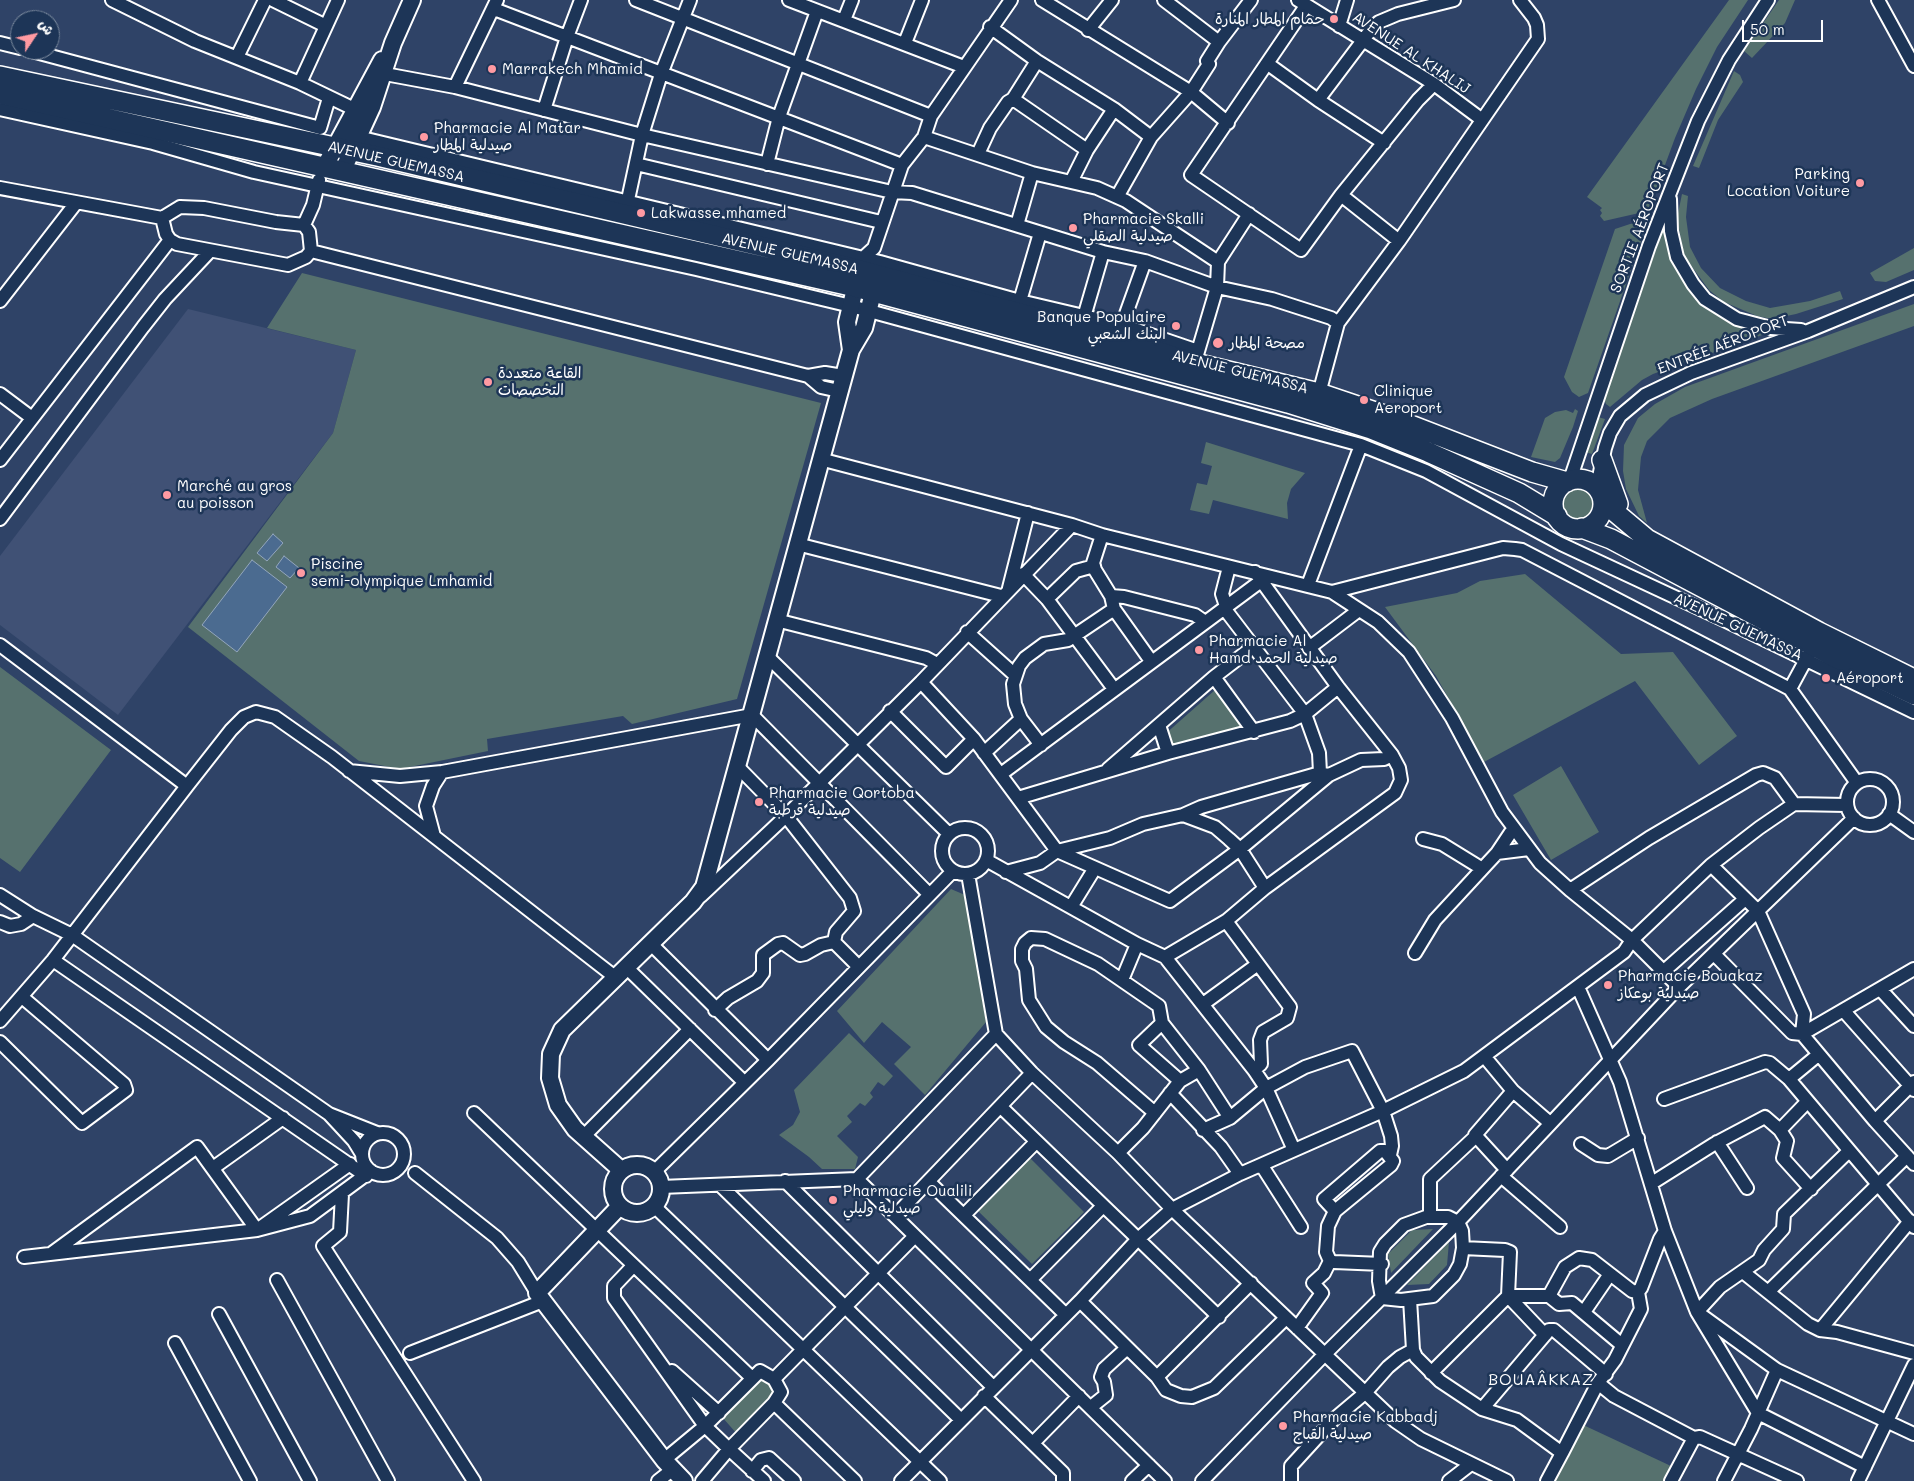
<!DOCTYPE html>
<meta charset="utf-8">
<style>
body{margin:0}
#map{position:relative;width:1914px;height:1481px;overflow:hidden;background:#2f4367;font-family:Mali,"Playpen Sans Arabic",sans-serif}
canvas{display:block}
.north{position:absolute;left:10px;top:10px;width:50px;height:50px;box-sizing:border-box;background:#1d3557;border:1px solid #77869a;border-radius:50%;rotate:56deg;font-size:14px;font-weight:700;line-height:20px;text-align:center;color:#fff}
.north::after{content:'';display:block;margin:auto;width:18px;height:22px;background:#ff9aa2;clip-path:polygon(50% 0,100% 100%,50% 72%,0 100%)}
.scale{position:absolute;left:1742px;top:20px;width:81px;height:22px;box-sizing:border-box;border:2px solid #fff;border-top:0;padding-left:6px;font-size:15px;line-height:18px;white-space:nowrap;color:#fff;-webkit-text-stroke:4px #1d3557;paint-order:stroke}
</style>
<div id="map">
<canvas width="1914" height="1481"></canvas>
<div class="north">ش</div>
<div class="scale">50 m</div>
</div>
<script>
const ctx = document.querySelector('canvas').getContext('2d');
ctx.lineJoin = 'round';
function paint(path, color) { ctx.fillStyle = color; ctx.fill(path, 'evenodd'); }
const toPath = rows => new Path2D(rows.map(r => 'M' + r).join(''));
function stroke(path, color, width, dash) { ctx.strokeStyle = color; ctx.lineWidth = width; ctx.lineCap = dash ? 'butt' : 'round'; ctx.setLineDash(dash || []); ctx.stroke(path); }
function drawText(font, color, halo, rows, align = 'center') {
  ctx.font = font + ' Mali,"Playpen Sans Arabic",sans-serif'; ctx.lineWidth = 5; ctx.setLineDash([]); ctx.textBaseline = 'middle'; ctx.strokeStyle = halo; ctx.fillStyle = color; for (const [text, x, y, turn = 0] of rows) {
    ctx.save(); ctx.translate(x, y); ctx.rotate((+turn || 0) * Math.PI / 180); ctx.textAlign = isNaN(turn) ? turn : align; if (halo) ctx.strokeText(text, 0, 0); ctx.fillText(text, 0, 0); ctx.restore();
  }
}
const built = toPath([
 [188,309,356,350,333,433,118,715,0,625,0,556]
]);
const green = toPath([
 [1729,0,1748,0,1717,47,1696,89,1675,138,1648,211,1604,221,1600,216,1602,213,1600,210,1602,208,1587,197],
 [1779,0,1795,0,1785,23,1752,58,1744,51],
 [1734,71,1740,75,1743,82,1718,120,1699,168,1693,166],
 [1682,194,1688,196,1686,217,1690,247,1701,268,1720,288,1746,301,1770,308,1810,301,1840,291,1843,299,1796,314,1772,319,1757,316,1724,302,1709,290,1684,256,1677,218],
 [1648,221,1588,393,1579,397,1572,392,1564,377,1615,229,1630,224],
 [1663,229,1675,268,1691,294,1710,311,1732,322,1765,334,1653,374,1642,380,1610,407,1606,404,1604,399],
 [1914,248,1914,270,1886,282,1875,281,1870,273],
 [302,273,821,403,737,699,632,724,623,716,487,739,488,751,400,769,359,761,188,627,333,433,356,350,267,328],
 [1914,304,1914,326,1712,399,1670,418,1647,441,1641,457,1638,490,1647,523,1639,516,1626,489,1623,471,1624,445,1638,418,1655,404,1685,387],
 [1575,409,1578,411,1573,427,1560,458,1555,462,1531,457,1545,418,1555,412,1566,410,1573,413],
 [1594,416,1605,419,1592,454,1582,451],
 [1206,442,1305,473,1291,489,1287,503,1288,519,1213,500,1209,514,1190,510,1197,483,1207,485,1212,466,1201,463],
 '1561 503a18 18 0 1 1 36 0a18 18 0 1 1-36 0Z',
 [1525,574,1621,654,1673,652,1737,736,1699,765,1635,681,1484,762,1436,676,1385,607,1457,593,1480,581],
 [0,667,111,750,20,872,0,858],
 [1215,690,1247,730,1170,749,1164,735],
 [1561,766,1599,832,1551,860,1513,795],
 [951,889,965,895,986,1022,925,1095,894,1064,911,1047,882,1022,864,1043,837,1011],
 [849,1033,893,1076,884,1086,878,1082,870,1093,873,1097,865,1106,860,1103,847,1116,852,1122,837,1136,858,1157,855,1169,822,1169,809,1157,779,1135,793,1125,800,1112,794,1090],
 [1029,1157,1084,1212,1032,1264,977,1210],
 [1433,1229,1391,1273,1388,1254,1412,1230],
 [1449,1242,1447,1265,1429,1284,1407,1285],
 [761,1375,778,1392,738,1435,722,1417],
 [1579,1423,1671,1466,1664,1481,1552,1481]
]);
const water = toPath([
 [273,534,283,543,267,561,257,553,273,534],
 [284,556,299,568,290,578,276,567,284,556],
 [252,560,287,587,237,652,202,625,252,560]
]);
const minor = toPath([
 [112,0,195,41,300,83,354,109],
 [273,0,326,26],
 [636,0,931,116],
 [789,0,964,67],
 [1042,0,1191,92,1228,123],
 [1164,0,1219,42],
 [1298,0,1434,84,1481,119],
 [1878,0,1914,66],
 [1306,6,1191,175,1301,250,1341,195,1418,100,1434,84],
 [494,9,902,165],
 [844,20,852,0],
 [1339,26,1347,0],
 [990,27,1037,61,1114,109,1151,137],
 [1088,30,1112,0],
 [0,43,20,48],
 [905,43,922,0],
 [28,50,320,128,329,98],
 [237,57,265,0],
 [1268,64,1318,100,1384,143],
 [385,74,455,87,642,135,892,192,912,193,1103,252,1145,261,1217,287,1272,299,1331,318,1338,323],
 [300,83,338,0],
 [455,87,497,0],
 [1013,99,1087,150],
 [1318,100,1373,27,1379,22,1398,14,1454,0],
 [0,109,153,143,254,172,696,269,851,306,1361,445,1426,471,1561,544,1724,620,1914,712],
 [544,110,567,37,581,0],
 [358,137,880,262,1020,301,1122,325,1198,351],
 [924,137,1032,173,1097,188,1126,201,1218,262,1217,287,1196,358],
 [978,154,990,128,1008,102,1013,99,1037,61],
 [636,164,881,222],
 [767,164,779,117,817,11],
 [1072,180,1087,150,1114,109],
 [0,188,162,218],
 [1341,195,1399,241],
 [1117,197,1151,137,1191,92,1209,64,1207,61,1219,42,1251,0],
 [1670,199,1671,231,1677,257,1693,284,1705,299,1737,319,1771,328,1801,330],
 [180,207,204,208,276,222,304,225,309,232,311,251,306,257,288,265,177,244,170,240,166,234,162,218,180,207],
 [626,209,642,135,661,74,690,0],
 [304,225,313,205,319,180],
 [1017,225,1032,173],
 [311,251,808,376],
 [1218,262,1249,214],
 [861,264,863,258,874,248,902,165,924,137,931,116,1011,0],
 [0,301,76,203],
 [1020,301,1040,233],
 [1084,317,1103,252],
 [1122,325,1145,261],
 [839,391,821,387,808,376,825,373,843,376],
 [0,394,32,418],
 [1317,401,1338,323,1399,241,1538,39,1537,25,1534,18,1520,0],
 [820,459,1072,525,1102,535,1332,592,1378,622,1409,652,1452,718,1502,812,1540,863,1570,890,1632,940,1679,987],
 [0,460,170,240],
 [1570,480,1649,246,1698,121,1729,60,1768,0],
 [1597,487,1605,448,1610,433,1620,416,1645,395,1691,373,1808,331,1914,287],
 [0,519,143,327,165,299,210,251],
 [1102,535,1093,563,1095,570,1111,596,1114,609,1151,661],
 [797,544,1001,596],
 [1023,574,1047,599,1114,689],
 [1308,585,1361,445],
 [1009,588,1028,513],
 [1332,592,1503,548,1515,549,1522,550,1790,689,1810,652],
 [1111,596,1124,597,1195,615,1205,622],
 [1047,599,1076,571,1094,566],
 [1226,606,1222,594,1229,567],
 [1224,608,1305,714,1319,753,1320,773],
 [776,620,926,658,937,664],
 [967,632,1015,675],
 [0,645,187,786,231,730,244,717,256,712,275,717,332,757,615,977],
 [1309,648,1359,610],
 [767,656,949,834],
 [1214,677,1254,732],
 [921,682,974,739,1057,851,1170,901,1240,849,1329,775,1361,760,1384,759,1392,755],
 [1790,689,1857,783],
 [890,711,946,767,974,739],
 [1159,725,1168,753],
 [1041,745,1021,719,1015,704,1013,684,1019,666,1025,658,1044,644,1068,640,1114,609],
 [984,753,1021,719],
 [738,767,786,816,850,898,854,911,836,932,834,942,859,967],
 [1108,769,1214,677,1253,647],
 [349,771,400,776,442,772,752,715,929,894],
 [1001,774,1261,581],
 '1847 802a23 23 0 1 1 46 0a23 23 0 1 1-46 0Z',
 [1018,798,1168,753,1290,721,1305,714,1338,687],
 [1889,814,1914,832],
 [1183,815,1215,827,1229,839,1240,849,1265,888],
 '942 851a23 23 0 1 1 46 0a23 23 0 1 1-46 0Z',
 [434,836,426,806,433,786,442,772],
 [1423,839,1442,844,1481,868],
 [1497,853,1529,849],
 [986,860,1137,944,1165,957,1254,1070,1266,1088,1294,1150],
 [1711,865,1758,911,1804,1014,1802,1034,1875,1121,1914,1164],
 [1006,872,1040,863,1057,851,1110,838,1143,824,1183,815,1201,807,1320,773,1329,775],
 [968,874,996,1034,1032,1073,1118,1153,1172,1209,1395,1421,1421,1439,1507,1481],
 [1570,890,1649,838,1756,775,1763,773,1775,778,1794,804],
 [0,895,33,916,72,935,329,1114],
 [701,896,786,816,921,682,1072,525],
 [1071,907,1095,868],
 [1226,921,1290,1007,1287,1018,1263,1032,1260,1040,1261,1064,1254,1070],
 [0,922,10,926,21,924,33,916],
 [651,944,768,1060],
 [1415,953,1435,920,1497,853,1513,829],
 [1714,954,1792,1033,1802,1034,1914,969],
 [1165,957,1226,921,1265,888,1395,793,1401,780,1399,768,1392,755,1338,687,1255,572],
 [53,960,366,1176],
 [626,967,744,1082],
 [1664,971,1744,900],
 [1122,980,1137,944],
 [1578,987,1620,1082,1665,1231,1697,1312,1777,1370,1914,1434],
 [1880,989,1914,1026],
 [1203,1004,1258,964],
 [715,1010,728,998,757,981,763,973,763,955,778,944,783,943,800,955,805,954,821,945,834,942],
 [1843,1010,1914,1090],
 [0,1021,53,960,187,786],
 [1162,1023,1139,1045,1180,1081],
 [0,1042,82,1123,126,1090,124,1084,22,997],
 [1818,1055,1789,1079,1914,1227],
 [1484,1056,1513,1091,1550,1123],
 [1170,1093,1221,1147,1240,1174],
 [1664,1099,1765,1062,1770,1063,1789,1079],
 [1001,1107,1219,1317],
 [474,1113,752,1378],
 [1155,1113,1097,1063,1064,1042,1046,1027,1029,1000,1026,969,1022,961,1022,949,1025,943,1031,938,1045,939,1098,964,1159,1006,1162,1023,1199,1070,1230,1118,1266,1088,1305,1067,1352,1051,1383,1111,1391,1136,1392,1146,1390,1155],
 [1875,1121,1914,1082],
 [1203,1130,1230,1118],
 [1780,1130,1807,1102],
 '362 1154a21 21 0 1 1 42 0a21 21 0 1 1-42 0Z',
 [583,1137,690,1029],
 [1717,1142,1747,1188],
 [1581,1144,1598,1155,1608,1156,1638,1138],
 [1849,1151,1784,1214,1783,1229,1764,1250,1759,1260,1720,1287,1697,1312,1758,1413,1865,1467],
 [1118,1153,1143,1128,1180,1081,1199,1070],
 [362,1154,354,1141,329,1114,377,1133],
 [1262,1166,1301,1227],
 [213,1168,283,1118],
 [1507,1170,1475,1135,1513,1091],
 [654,1172,768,1060,953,871],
 [415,1173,497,1238,518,1262,537,1293],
 [1501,1176,1560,1227],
 [857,1179,1165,1481],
 [785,1181,993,1387],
 [929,1182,1066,1315],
 [1652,1183,1714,1144,1765,1117,1780,1130,1787,1141,1783,1158,1811,1189],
 [720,1185,961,1420],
 [661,1187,857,1179,996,1034],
 [342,1194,340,1232,323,1246,474,1481],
 [654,1206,940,1481],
 [1335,1211,1324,1199,1380,1151,1385,1151,1393,1161,1391,1165,1335,1211,1328,1226,1326,1252,1330,1261,1334,1262,1382,1264],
 [964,1215,1036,1142],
 [895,1216,1032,1073],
 [1426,1217,1448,1217,1458,1222,1462,1231,1463,1248,1460,1264,1454,1275,1433,1296,1401,1300,1382,1298,1379,1281,1380,1252,1385,1244,1404,1225,1426,1217],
 [1430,1217,1430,1179,1475,1137],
 [1463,1248,1505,1250,1510,1252,1508,1296,1545,1335],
 [52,1253,197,1147,257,1230,350,1164],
 [24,1257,257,1230,310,1216,371,1171],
 [633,1266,614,1286,614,1298,705,1426,664,1460],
 [1743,1272,1808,1324,1820,1330,1910,1221],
 [1031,1279,1102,1207],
 [277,1280,388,1481],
 [1638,1292,1641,1309,1615,1360,1598,1383,1614,1396,1694,1438,1700,1437,1797,1481],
 [1768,1292,1907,1156],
 [1549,1296,1565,1267,1579,1258,1592,1260,1632,1291,1638,1292,1641,1288,1660,1239,1665,1231],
 [1410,1299,1413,1350,1416,1357,1440,1381,1482,1409,1517,1420,1562,1453,1547,1481],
 [1080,1301,1157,1377,1166,1390,1181,1396,1192,1397,1214,1388,1286,1318],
 [1584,1312,1610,1274],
 [219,1314,310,1481],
 [1297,1328,1322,1293,1313,1283,1324,1273,1330,1261],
 [1820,1330,1837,1332,1914,1353],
 [175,1343,250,1481],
 [410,1353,543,1301],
 [672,1371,719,1413],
 [760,1371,774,1379,781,1392,774,1403,729,1449,705,1426,760,1371],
 [1431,1373,1508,1296,1549,1296,1559,1304,1572,1303,1622,1345],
 [1157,1377,1251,1283],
 [774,1379,915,1236],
 [984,1396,1063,1473,1063,1481],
 [774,1403,855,1481],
 [1091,1407,1106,1395,1104,1382,1101,1377,1104,1369,1127,1348],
 [1482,1409,1549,1330,1554,1330,1606,1374],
 [1033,1443,1079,1396],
 [1562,1453,1598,1383],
 [752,1471,761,1460,769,1458,794,1481],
 [658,1481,672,1470],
 [702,1481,729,1449,764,1481],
 [901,1481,1080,1301,1137,1240,1172,1209,1240,1174,1383,1111,1464,1071,1624,952,1632,940,1711,865,1759,828,1794,804,1846,805],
 [1132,1481,1149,1465],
 [1202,1481,1325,1354,1458,1222,1679,987,1854,818],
 [1291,1481,1291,1466,1333,1420,1365,1393,1388,1367,1400,1357,1413,1350],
 [1449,1481,1471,1464],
 [1671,1481,1694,1438],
 [1724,1481,1751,1429,1777,1370],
 [1858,1481,1914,1365]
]);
const tertiary = toPath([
 [325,166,382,60],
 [343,170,372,107,393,43,412,0],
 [851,350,847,322,858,276],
 '613 1189a24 24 0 1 1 48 0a24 24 0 1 1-48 0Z',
 [621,1170,575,1129,558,1105,550,1078,551,1054,562,1030,693,902,704,887,851,350,864,328,876,281],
 [620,1206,537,1293,664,1460,684,1481]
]);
const secondary = toPath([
 [0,76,377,156,841,265,1135,344,1195,363,1319,393,1390,417,1532,472,1567,482],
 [0,94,855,287,1288,403,1371,429,1428,452,1519,493,1557,516],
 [1602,460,1618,504],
 '1553 504a25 25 0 1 1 50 0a25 25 0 1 1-50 0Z',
 [1603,502,1647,539,1819,632,1914,679],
 [1582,528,1611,539,1838,659,1914,695]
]);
const markers = [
 [1334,19,5,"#ff9aa2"],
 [492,69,5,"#ff9aa2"],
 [424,137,5,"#ff9aa2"],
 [1860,183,5,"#ff9aa2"],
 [641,213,5,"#ff9aa2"],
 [1073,228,5,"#ff9aa2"],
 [1176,326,5,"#ff9aa2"],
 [1218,343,6,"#ff9aa2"],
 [488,382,5,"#ff9aa2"],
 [1364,400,5,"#ff9aa2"],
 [167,495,5,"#ff9aa2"],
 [301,573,5,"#ff9aa2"],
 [1199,650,5,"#ff9aa2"],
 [1826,678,5,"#ff9aa2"],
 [759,802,5,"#ff9aa2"],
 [1608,985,5,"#ff9aa2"],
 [833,1200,5,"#ff9aa2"],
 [1283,1426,5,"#ff9aa2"]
];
const poiNames = [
 ["حمام المطار المنارة",1324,19,"right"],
 ["Marrakech Mhamid",502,69],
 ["Pharmacie Al Matar",434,128],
 ["صيدلية المطار",434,145],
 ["Parking",1850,174,"right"],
 ["Location Voiture",1850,191,"right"],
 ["Lakwasse mhamed",651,213],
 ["Pharmacie Skalli",1083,219],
 ["صيدلية الصقلي",1083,236],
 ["Banque Populaire",1166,317,"right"],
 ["البنك الشعبي",1166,334,"right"],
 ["مصحة المطار",1229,343],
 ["القاعة متعددة",498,373],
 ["التخصصات",498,390],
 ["Clinique",1374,391],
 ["Aeroport",1374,408],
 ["Marché au gros",177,486],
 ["au poisson",177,503],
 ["Piscine",311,564],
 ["semi-olympique Lmhamid",311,581],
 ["Pharmacie Al",1209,641],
 ["Hamd صيدلية الحمد",1209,658],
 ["Aéroport",1836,678],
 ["Pharmacie Qortoba",769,793],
 ["صيدلية قرطبة",769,810],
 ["Pharmacie Bouakaz",1618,976],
 ["صيدلية بوعكاز",1618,993],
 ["Pharmacie Oualili",843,1191],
 ["صيدلية وليلي",843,1208],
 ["Pharmacie Kabbadj",1293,1417],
 ["صيدلية القباج",1293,1434]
];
const streetNames = [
 ["AVENUE AL KHALIJ",1411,53,33],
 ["AVENUE GUEMASSA",396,162,13],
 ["SORTIE AÉROPORT",1640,228,-69],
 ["AVENUE GUEMASSA",790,254,13],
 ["ENTRÉE AÉROPORT",1723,345,-21],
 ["AVENUE GUEMASSA",1240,372,14],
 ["AVENUE GUEMASSA",1738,627,25]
];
const neighbourhoodNames = [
 ["BOUAÂKKAZ",1541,1380]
];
paint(built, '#405175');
paint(green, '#56716e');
paint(water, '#4b6b90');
stroke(water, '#93a6bc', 1);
stroke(minor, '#fff', 16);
stroke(tertiary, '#fff', 20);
stroke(secondary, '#fff', 22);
stroke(minor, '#1d3557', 12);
stroke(tertiary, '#1d3557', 16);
stroke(secondary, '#1d3557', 19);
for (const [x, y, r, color] of markers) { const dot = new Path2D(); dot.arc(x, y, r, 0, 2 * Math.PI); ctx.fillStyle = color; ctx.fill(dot); stroke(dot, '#1d3557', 2); }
drawText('15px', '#fff', '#1d3557', poiNames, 'left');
drawText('15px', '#fff', '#1d3557', streetNames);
ctx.letterSpacing = '1px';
drawText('16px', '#fff', '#1d3557', neighbourhoodNames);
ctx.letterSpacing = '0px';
</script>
